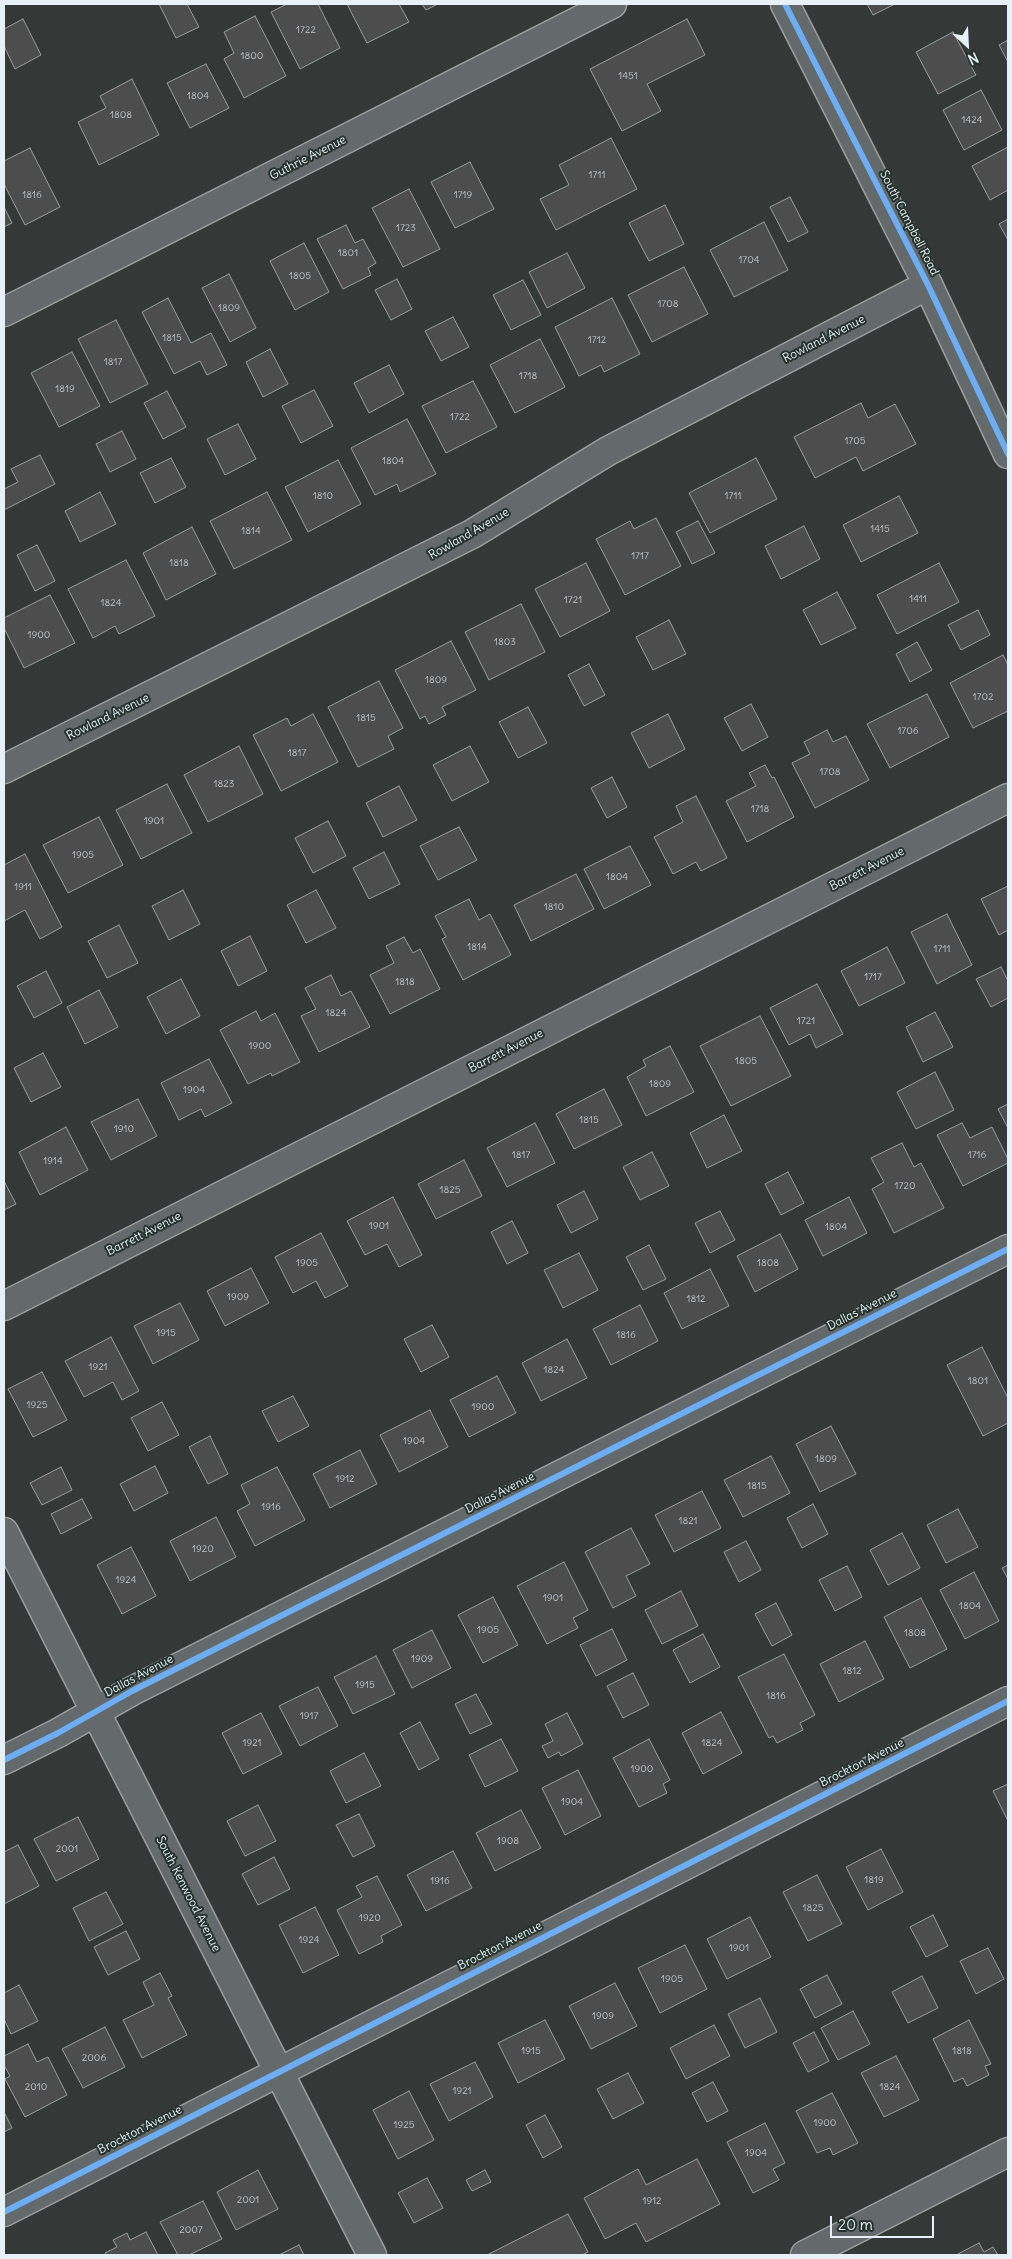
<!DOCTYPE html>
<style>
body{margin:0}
#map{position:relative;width:1012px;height:2259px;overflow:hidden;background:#343937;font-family:Delius,sans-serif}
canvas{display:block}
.frame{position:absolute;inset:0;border:5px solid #e8f1f8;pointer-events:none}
.north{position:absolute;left:942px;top:20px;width:50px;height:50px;-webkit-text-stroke:4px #26332d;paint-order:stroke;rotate:155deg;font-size:14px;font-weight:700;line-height:20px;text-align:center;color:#e8f1f8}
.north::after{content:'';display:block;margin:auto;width:18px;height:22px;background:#e8f1f8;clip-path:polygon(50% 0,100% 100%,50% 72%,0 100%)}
.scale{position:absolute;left:830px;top:2216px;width:104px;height:22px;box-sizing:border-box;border:2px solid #e8f1f8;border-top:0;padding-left:6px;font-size:15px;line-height:18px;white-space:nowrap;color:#e8f1f8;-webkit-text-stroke:4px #26332d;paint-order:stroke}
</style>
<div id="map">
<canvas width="1012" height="2259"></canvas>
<div class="frame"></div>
<div class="north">N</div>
<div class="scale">20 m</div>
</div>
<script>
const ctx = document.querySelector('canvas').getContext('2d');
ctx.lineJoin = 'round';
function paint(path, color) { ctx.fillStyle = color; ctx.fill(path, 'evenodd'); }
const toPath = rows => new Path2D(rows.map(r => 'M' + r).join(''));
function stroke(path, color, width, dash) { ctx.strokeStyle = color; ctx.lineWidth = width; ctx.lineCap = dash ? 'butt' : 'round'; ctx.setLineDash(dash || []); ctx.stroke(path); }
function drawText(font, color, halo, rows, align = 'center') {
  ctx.font = font + ' Delius,sans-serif'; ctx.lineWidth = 4; ctx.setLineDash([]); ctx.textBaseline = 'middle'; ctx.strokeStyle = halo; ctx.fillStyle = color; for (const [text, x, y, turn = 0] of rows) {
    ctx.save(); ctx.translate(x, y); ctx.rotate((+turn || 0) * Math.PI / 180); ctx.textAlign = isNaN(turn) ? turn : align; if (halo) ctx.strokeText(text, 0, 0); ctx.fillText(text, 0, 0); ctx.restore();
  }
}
const building = toPath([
 [159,4,187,4,199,27,176,38,159,4],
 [287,4,318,4,340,48,300,69,271,12,287,4],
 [347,4,399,4,409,22,367,43,347,4],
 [422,4,438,4,426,10,422,4],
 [867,4,895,4,873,15,867,4],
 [255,16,286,76,244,98,224,59,234,53,224,32,255,16],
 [23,19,41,55,15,69,4,46,4,29,23,19],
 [687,19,705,55,647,84,661,111,622,131,590,69,687,19],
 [953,32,976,75,938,94,916,52,953,32],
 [1008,40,1008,62,999,45,1008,40],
 [206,64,229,108,190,128,167,83,206,64],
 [132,79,159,135,99,165,78,122,106,108,100,96,132,79],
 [981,90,1002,130,964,150,943,110,981,90],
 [611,138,637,189,556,230,540,199,569,185,559,165,611,138],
 [1008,147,1008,190,990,200,972,166,1008,147],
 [30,148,60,207,25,225,4,184,4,161,30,148],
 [470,162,494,209,455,228,431,182,470,162],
 [409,189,440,249,403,267,372,208,409,189],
 [790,197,808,232,788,242,770,207,790,197],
 [665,205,684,244,649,261,629,223,665,205],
 [4,207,12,223,4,227,4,207],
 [1008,219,1008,240,999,224,1008,219],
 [764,222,788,270,734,297,710,250,764,222],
 [346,225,355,243,363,239,376,263,368,268,371,275,343,289,317,239,346,225],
 [304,243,329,292,295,310,270,261,304,243],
 [567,253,585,288,547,308,529,272,567,253],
 [684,267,708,314,652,342,628,295,684,267],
 [229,274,256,328,230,342,202,288,229,274],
 [397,279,412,309,391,320,375,290,397,279],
 [523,280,541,315,511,330,493,295,523,280],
 [168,298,191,343,211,333,227,365,207,375,200,361,174,374,142,312,168,298],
 [612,298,640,354,604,372,601,365,579,376,555,327,612,298],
 [453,317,469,347,441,361,425,331,453,317],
 [116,320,148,384,110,403,78,339,116,320],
 [540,339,565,387,515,413,490,365,540,339],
 [270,349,288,384,263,397,246,362,270,349],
 [72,352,100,406,59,427,31,373,72,352],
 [389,365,404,394,369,413,354,383,389,365],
 [473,381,497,427,446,453,422,406,473,381],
 [314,390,333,426,301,443,282,406,314,390],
 [167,391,186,427,163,439,144,403,167,391],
 [861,403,868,418,895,404,916,444,863,471,856,457,815,478,794,437,861,403],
 [407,419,436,474,400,492,397,484,375,495,351,448,407,419],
 [238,424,256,459,225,475,207,439,238,424],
 [122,431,136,459,110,472,96,444,122,431],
 [40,455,55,484,4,510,4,489,18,482,11,469,40,455],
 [171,458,186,487,155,503,140,473,171,458],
 [756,458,777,499,710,533,689,493,756,458],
 [338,460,361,504,308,532,285,487,338,460],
 [100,492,116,524,80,542,65,511,100,492],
 [267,492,292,540,234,569,210,521,267,492],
 [899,496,918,533,861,562,843,525,899,496],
 [656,518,681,566,625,595,596,539,630,521,634,529,656,518],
 [698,521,715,553,692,564,676,532,698,521],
 [804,526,820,559,781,579,765,546,804,526],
 [192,527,216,574,166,600,143,553,192,527],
 [37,545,55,581,35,591,17,555,37,545],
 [126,560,155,616,119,634,115,626,93,638,68,589,126,560],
 [586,563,610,611,560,637,535,589,586,563],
 [939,563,959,602,897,634,877,595,939,563],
 [837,592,856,628,821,645,803,610,837,592],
 [50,595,75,643,24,668,4,628,4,618,50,595],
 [521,604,545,652,489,680,465,632,521,604],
 [978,610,990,635,961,650,948,625,978,610],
 [669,620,686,654,653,670,636,637,669,620],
 [451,641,476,690,442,707,446,715,429,724,425,716,420,719,395,670,451,641],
 [917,642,932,670,910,682,896,654,917,642],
 [1003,655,1008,665,1008,711,973,728,950,683,1003,655],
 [589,664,605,695,584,706,568,675,589,664],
 [379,681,403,728,388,736,394,749,358,767,328,707,379,681],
 [927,694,949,737,890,768,867,724,927,694],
 [751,704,768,737,742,751,724,718,751,704],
 [528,707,547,743,518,758,499,722,528,707],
 [313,714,338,762,281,791,253,735,287,718,291,726,313,714],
 [668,714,685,749,649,768,631,733,668,714],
 [827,730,833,742,846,736,869,780,815,808,792,763,810,754,804,742,827,730],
 [239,746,263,794,208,822,184,775,239,746],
 [470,746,489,782,452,801,433,765,470,746],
 [765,765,772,778,774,777,794,817,747,842,726,801,756,786,749,773,765,765],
 [612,777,627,807,607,818,591,788,612,777],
 [167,784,192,833,141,859,116,810,167,784],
 [399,786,417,820,383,837,366,803,399,786],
 [696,796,727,858,701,871,696,862,673,874,654,837,683,822,676,806,696,796],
 [99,817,123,865,68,893,43,845,99,817],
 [328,821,346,856,313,873,295,838,328,821],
 [459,827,477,860,438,880,420,846,459,827],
 [630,846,651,885,604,909,584,869,630,846],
 [384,852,400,884,369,899,353,868,384,852],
 [25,854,62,927,40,939,25,910,4,921,4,865,25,854],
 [576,874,594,909,531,941,514,905,576,874],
 [1008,886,1008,930,999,935,981,899,1008,886],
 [183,890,200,924,169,940,152,906,183,890],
 [316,890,336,928,306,943,287,905,316,890],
 [469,899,479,920,490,914,511,955,463,980,442,939,446,937,435,916,469,899],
 [947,914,972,965,937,984,911,932,947,914],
 [119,925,138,963,107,978,88,941,119,925],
 [250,936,267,971,238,986,221,951,250,936],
 [404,937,413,953,420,949,440,989,390,1014,370,975,394,963,386,946,404,937],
 [887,947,905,983,859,1006,841,971,887,947],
 [1001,967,1008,981,1008,998,991,1007,976,979,1001,967],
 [46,971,62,1003,34,1018,17,986,46,971],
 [331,975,341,996,351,991,370,1027,319,1052,301,1016,316,1009,305,988,331,975],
 [181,979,200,1016,166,1034,147,997,181,979],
 [817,984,843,1034,816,1048,810,1034,789,1045,770,1008,817,984],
 [99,990,118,1027,85,1044,67,1007,99,990],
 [256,1011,261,1021,275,1013,300,1062,272,1076,271,1073,248,1084,220,1030,256,1011],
 [935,1012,953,1047,923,1062,906,1027,935,1012],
 [760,1016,791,1076,731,1106,700,1046,760,1016],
 [670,1046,694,1092,646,1116,627,1077,646,1066,643,1060,670,1046],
 [43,1053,61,1087,31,1102,14,1068,43,1053],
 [209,1059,232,1103,205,1117,201,1109,179,1120,161,1083,209,1059],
 [935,1072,954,1110,916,1129,897,1092,935,1072],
 [604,1089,622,1125,574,1149,556,1114,604,1089],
 [138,1099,157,1136,111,1160,91,1122,138,1099],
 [1008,1104,1008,1128,998,1109,1008,1104],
 [724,1115,742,1151,707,1168,690,1133,724,1115],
 [535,1123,555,1163,507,1187,487,1148,535,1123],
 [962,1123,970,1138,992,1127,1008,1159,1008,1163,963,1186,937,1135,962,1123],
 [66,1127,88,1170,40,1195,19,1152,66,1127],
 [902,1143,914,1167,921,1163,944,1208,894,1233,872,1189,884,1182,871,1158,902,1143],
 [652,1152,669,1186,640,1200,623,1167,652,1152],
 [464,1160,482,1196,436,1219,418,1184,464,1160],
 [788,1172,804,1203,781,1215,765,1184,788,1172],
 [4,1181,16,1204,4,1210,4,1181],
 [584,1191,598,1219,571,1233,557,1205,584,1191],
 [393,1197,422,1255,399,1267,387,1244,365,1255,347,1221,393,1197],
 [849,1197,867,1233,823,1256,805,1220,849,1197],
 [720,1211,735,1240,710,1253,695,1223,720,1211],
 [512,1221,528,1253,507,1264,491,1232,512,1221],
 [321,1233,348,1286,325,1298,316,1281,293,1293,275,1257,321,1233],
 [780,1234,798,1269,755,1292,737,1256,780,1234],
 [649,1245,666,1279,643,1290,626,1257,649,1245],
 [579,1253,598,1290,563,1308,544,1270,579,1253],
 [251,1268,269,1303,225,1326,207,1291,251,1268],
 [710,1269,729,1306,682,1329,664,1293,710,1269],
 [180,1303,199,1340,153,1364,134,1326,180,1303],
 [640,1305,658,1341,611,1365,593,1329,640,1305],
 [432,1325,449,1357,421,1372,404,1339,432,1325],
 [111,1337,139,1391,122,1400,113,1382,84,1397,65,1361,111,1337],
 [567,1339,587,1378,541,1401,522,1363,567,1339],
 [982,1347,1008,1398,1008,1423,983,1436,947,1365,982,1347],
 [42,1372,67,1420,33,1437,8,1389,42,1372],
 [497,1376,516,1413,469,1437,450,1400,497,1376],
 [293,1396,309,1426,278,1442,262,1411,293,1396],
 [162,1402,179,1435,148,1451,131,1418,162,1402],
 [430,1410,448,1447,399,1472,380,1435,430,1410],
 [831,1426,856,1474,820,1492,796,1444,831,1426],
 [210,1436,228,1474,208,1484,189,1447,210,1436],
 [360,1450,377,1484,330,1508,313,1474,360,1450],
 [771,1456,790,1493,743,1517,724,1480,771,1456],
 [155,1466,168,1493,134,1511,120,1484,155,1466],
 [61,1467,72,1490,42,1505,30,1483,61,1467],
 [277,1467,305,1520,255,1546,237,1511,250,1504,241,1485,277,1467],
 [702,1491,721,1528,674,1552,655,1515,702,1491],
 [82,1499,92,1518,61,1534,51,1514,82,1499],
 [813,1504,828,1534,802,1548,787,1518,813,1504],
 [958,1509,978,1547,946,1563,927,1525,958,1509],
 [216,1517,236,1557,190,1581,170,1541,216,1517],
 [631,1528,650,1564,626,1576,636,1596,613,1608,585,1552,631,1528],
 [902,1533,920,1568,888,1585,870,1550,902,1533],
 [746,1541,761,1570,739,1582,724,1552,746,1541],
 [131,1547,156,1596,122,1614,97,1565,131,1547],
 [564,1562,588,1610,573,1618,578,1628,547,1644,517,1586,564,1562],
 [1008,1565,1008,1579,1002,1568,1008,1565],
 [847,1566,862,1597,835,1611,819,1580,847,1566],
 [974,1572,999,1621,965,1639,940,1590,974,1572],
 [681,1591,698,1626,662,1644,645,1610,681,1591],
 [493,1597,518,1645,483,1663,458,1615,493,1597],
 [921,1598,947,1649,910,1668,884,1617,921,1598],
 [776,1603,792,1635,772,1646,755,1614,776,1603],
 [612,1629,627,1660,596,1676,580,1645,612,1629],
 [432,1630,451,1668,412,1688,393,1650,432,1630],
 [703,1634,720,1667,690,1683,673,1650,703,1634],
 [865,1641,884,1679,839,1702,820,1664,865,1641],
 [784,1654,815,1715,800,1723,803,1730,777,1743,773,1736,769,1738,738,1677,784,1654],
 [376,1656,395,1694,353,1714,334,1677,376,1656],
 [633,1673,649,1705,623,1718,607,1686,633,1673],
 [318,1687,338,1726,300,1746,279,1706,318,1687],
 [476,1694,492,1724,470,1734,455,1704,476,1694],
 [721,1712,742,1753,703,1774,682,1733,721,1712],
 [261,1713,282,1754,243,1774,222,1733,261,1713],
 [567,1713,583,1744,561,1756,559,1752,548,1758,542,1746,553,1741,545,1724,567,1713],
 [420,1722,439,1759,419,1770,400,1733,420,1722],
 [501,1739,518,1771,485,1787,469,1755,501,1739],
 [649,1739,670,1780,663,1784,667,1793,639,1807,613,1758,649,1739],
 [364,1753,381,1786,346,1803,330,1771,364,1753],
 [578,1770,601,1816,565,1835,542,1788,578,1770],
 [1008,1784,1008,1821,993,1791,1008,1784],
 [258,1805,276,1841,245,1856,227,1821,258,1805],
 [521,1810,541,1848,495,1871,476,1833,521,1810],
 [359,1814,375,1846,353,1857,336,1825,359,1814],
 [78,1817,99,1859,56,1881,34,1839,78,1817],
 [18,1845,39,1886,4,1904,4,1852,18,1845],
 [881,1849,903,1892,868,1910,846,1867,881,1849],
 [453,1851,472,1888,426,1911,407,1875,453,1851],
 [274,1857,290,1889,258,1905,242,1874,274,1857],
 [817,1875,842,1924,808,1941,783,1892,817,1875],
 [377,1876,402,1925,381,1936,383,1942,359,1954,337,1910,362,1897,356,1886,377,1876],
 [106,1892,123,1924,89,1941,73,1908,106,1892],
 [315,1907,339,1955,303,1973,279,1925,315,1907],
 [933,1915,948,1946,926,1957,910,1927,933,1915],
 [750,1917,771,1957,727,1979,707,1939,750,1917],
 [126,1931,140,1959,108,1975,94,1947,126,1931],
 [685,1945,707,1989,660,2013,638,1968,685,1945],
 [988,1948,1004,1979,976,1994,960,1961,988,1948],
 [160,1973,172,1996,168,1998,187,2035,142,2058,123,2020,154,2005,143,1982,160,1973],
 [827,1975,842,2004,815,2018,800,1989,827,1975],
 [922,1976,938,2008,908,2023,892,1992,922,1976],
 [615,1983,637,2026,591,2049,569,2006,615,1983],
 [19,1985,38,2021,11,2034,4,2019,4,1993,19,1985],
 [760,1998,777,2032,745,2048,728,2014,760,1998],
 [853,2011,870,2044,838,2060,821,2028,853,2011],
 [545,2020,565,2059,518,2083,498,2043,545,2020],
 [969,2020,991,2064,985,2066,989,2075,967,2086,963,2078,954,2082,933,2039,969,2020],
 [714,2025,730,2056,686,2079,670,2048,714,2025],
 [105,2027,125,2067,83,2088,62,2049,105,2027],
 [814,2032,829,2061,808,2072,793,2043,814,2032],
 [28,2044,37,2062,48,2057,67,2095,25,2117,5,2079,10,2076,4,2065,4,2056,28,2044],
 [896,2056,919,2100,884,2117,861,2073,896,2056],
 [475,2062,493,2097,449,2121,430,2084,475,2062],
 [628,2073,644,2103,613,2119,597,2089,628,2073],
 [713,2082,728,2111,707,2122,692,2093,713,2082],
 [409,2091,434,2140,398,2159,373,2110,409,2091],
 [832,2093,858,2143,833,2155,830,2148,817,2153,796,2111,832,2093],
 [4,2112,12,2128,4,2132,4,2112],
 [545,2115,562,2147,543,2158,526,2125,545,2115],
 [765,2123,785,2163,773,2169,779,2180,753,2193,727,2142,765,2123],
 [697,2159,720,2204,646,2242,636,2223,605,2239,584,2198,638,2169,646,2185,697,2159],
 [258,2170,278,2209,236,2230,217,2192,258,2170],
 [485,2170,491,2182,472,2191,466,2180,485,2170],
 [427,2178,443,2208,414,2223,398,2193,427,2178],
 [203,2201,222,2239,189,2255,178,2255,160,2222,203,2201],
 [568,2214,588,2252,582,2255,487,2255,568,2214],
 [146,2232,158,2255,106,2255,105,2253,117,2247,113,2240,127,2233,130,2240,146,2232],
 [979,2243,984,2252,993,2247,998,2255,956,2255,979,2243],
 [299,2245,304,2255,279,2255,299,2245]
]);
const street = toPath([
 [4,312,612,4],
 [4,769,472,534,608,451,928,285],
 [4,1306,1008,798],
 [4,1532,372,2255],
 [4,1760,58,1733,132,1691,1008,1249],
 [4,2212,1008,1701],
 [805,2255,1008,2152]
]);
const secondary = toPath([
 [785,4,928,285,1008,454]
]);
const cycleway = toPath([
 [785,4,928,285,1008,454],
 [4,1760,58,1733,132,1691,1008,1249],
 [4,2212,1008,1701]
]);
const numberNames = [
 ["1722",306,30],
 ["1800",252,56],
 ["1451",628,76],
 ["1804",198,96],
 ["1808",121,115],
 ["1424",972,120],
 ["1711",597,175],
 ["1816",32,195],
 ["1719",463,195],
 ["1723",406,228],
 ["1801",348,253],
 ["1704",749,260],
 ["1805",300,276],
 ["1708",668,304],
 ["1809",229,308],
 ["1815",172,338],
 ["1712",597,340],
 ["1817",113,362],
 ["1718",528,376],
 ["1819",65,389],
 ["1722",460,417],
 ["1705",855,441],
 ["1804",393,461],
 ["1810",323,496],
 ["1711",733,496],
 ["1415",880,529],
 ["1814",251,531],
 ["1717",640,556],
 ["1818",179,563],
 ["1411",918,599],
 ["1721",573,600],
 ["1824",111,603],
 ["1900",39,635],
 ["1803",505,642],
 ["1809",436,680],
 ["1702",983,697],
 ["1815",366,718],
 ["1706",908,731],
 ["1817",297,753],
 ["1708",830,772],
 ["1823",224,784],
 ["1718",760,809],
 ["1901",154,821],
 ["1905",83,855],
 ["1804",617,877],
 ["1911",23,887],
 ["1810",554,907],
 ["1814",477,947],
 ["1711",942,949],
 ["1717",873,977],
 ["1818",405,982],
 ["1824",336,1013],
 ["1721",806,1021],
 ["1900",260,1046],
 ["1805",746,1061],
 ["1809",660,1084],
 ["1904",194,1090],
 ["1815",589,1120],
 ["1910",124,1129],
 ["1817",521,1155],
 ["1716",977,1155],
 ["1914",53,1161],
 ["1720",905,1186],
 ["1825",450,1190],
 ["1901",379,1226],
 ["1804",836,1227],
 ["1905",307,1263],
 ["1808",768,1263],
 ["1909",238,1297],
 ["1812",696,1299],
 ["1915",166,1333],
 ["1816",626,1335],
 ["1921",98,1367],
 ["1824",554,1370],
 ["1801",978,1381],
 ["1925",37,1405],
 ["1900",483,1407],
 ["1904",414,1441],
 ["1809",826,1459],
 ["1912",345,1479],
 ["1815",757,1486],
 ["1916",271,1507],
 ["1821",688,1521],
 ["1920",203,1549],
 ["1924",126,1580],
 ["1901",553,1598],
 ["1804",970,1606],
 ["1905",488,1630],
 ["1808",915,1633],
 ["1909",422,1659],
 ["1812",852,1671],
 ["1915",365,1685],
 ["1816",776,1696],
 ["1917",309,1716],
 ["1921",252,1743],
 ["1824",712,1743],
 ["1900",642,1769],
 ["1904",572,1802],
 ["1908",508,1841],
 ["2001",67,1849],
 ["1819",874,1880],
 ["1916",440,1881],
 ["1825",813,1908],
 ["1920",370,1918],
 ["1924",309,1940],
 ["1901",739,1948],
 ["1905",672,1979],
 ["1909",603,2016],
 ["1915",531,2051],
 ["1818",962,2051],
 ["2006",94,2058],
 ["2010",36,2087],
 ["1824",890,2087],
 ["1921",462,2091],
 ["1900",825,2123],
 ["1925",404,2125],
 ["1904",756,2153],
 ["2001",248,2200],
 ["1912",652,2201],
 ["2007",191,2230]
];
const streetNames = [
 ["Guthrie Avenue",308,158,-27],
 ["South Campbell Road",909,223,63],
 ["Rowland Avenue",824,339,-27],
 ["Rowland Avenue",469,534,-30],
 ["Rowland Avenue",108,717,-26],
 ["Barrett Avenue",867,869,-27],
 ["Barrett Avenue",506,1051,-27],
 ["Barrett Avenue",144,1234,-27],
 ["Dallas Avenue",862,1310,-27],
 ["Dallas Avenue",500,1493,-27],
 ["Dallas Avenue",139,1676,-28],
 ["Brockton Avenue",862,1763,-27],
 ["South Kenwood Avenue",188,1894,63],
 ["Brockton Avenue",500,1946,-27],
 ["Brockton Avenue",140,2130,-27]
];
paint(building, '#4d4d4e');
stroke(building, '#9a9e9e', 1);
stroke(street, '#9a9e9e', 31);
stroke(secondary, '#9a9e9e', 31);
stroke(street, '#646a6b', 28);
stroke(secondary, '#646a6b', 28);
stroke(cycleway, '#6dadf4', 6);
drawText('10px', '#c1c8ce', null, numberNames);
drawText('12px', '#e8f1f8', '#26332d', streetNames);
</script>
